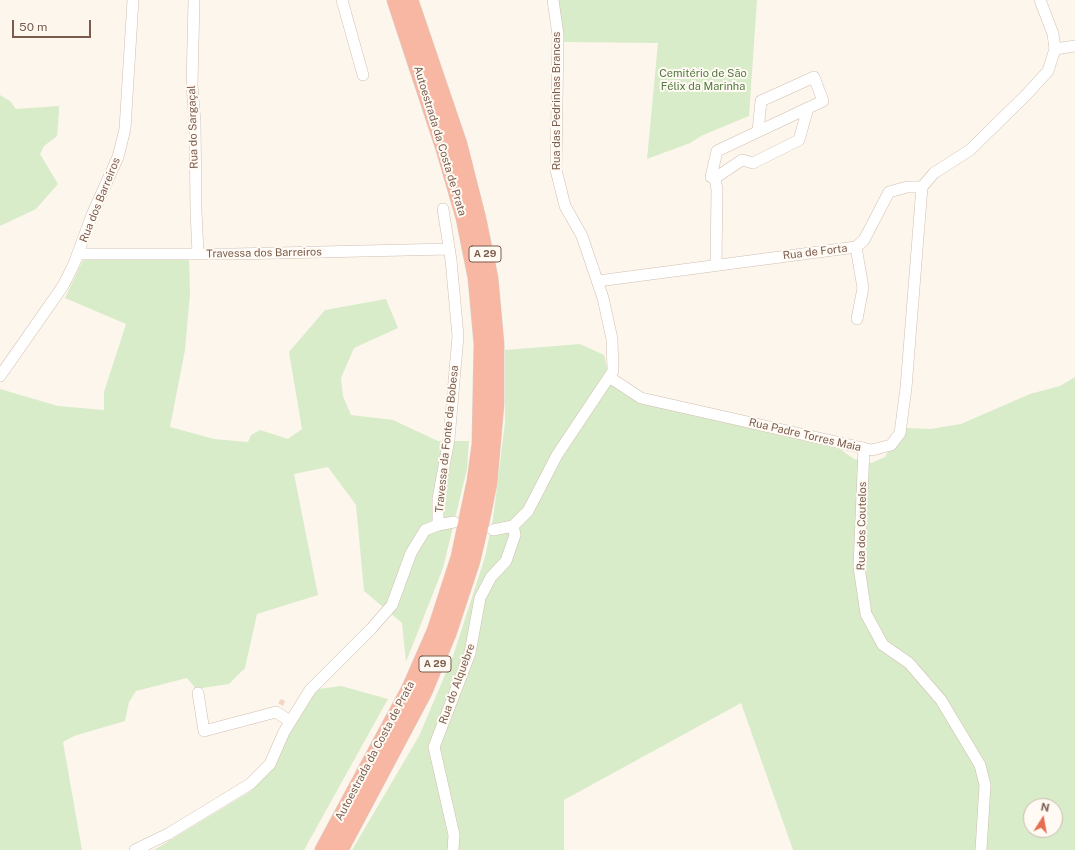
<!DOCTYPE html>
<meta charset="utf-8">
<style>
body{margin:0}
#map{position:relative;width:1075px;height:850px;overflow:hidden;background:#fdf6ec;font-family:"Public Sans",sans-serif}
canvas{display:block}
.north{position:absolute;left:1023px;top:798px;width:40px;height:40px;box-sizing:border-box;background:#fffaf3;border:1px solid #cabbb1;border-radius:50%;rotate:11deg;font-size:11px;font-weight:700;line-height:16px;text-align:center;color:#7a5c4d}
.north::after{content:'';display:block;margin:auto;width:14px;height:18px;background:#e76f51;clip-path:polygon(50% 0,100% 100%,50% 72%,0 100%)}
.scale{position:absolute;left:12px;top:20px;width:79px;height:18px;box-sizing:border-box;border:2px solid #7a5c4d;border-top:0;padding-left:5px;font-size:12px;line-height:14px;white-space:nowrap;color:#7a5c4d;-webkit-text-stroke:3px #fffaf3;paint-order:stroke}
</style>
<div id="map">
<canvas width="1075" height="850"></canvas>
<div class="north">N</div>
<div class="scale">50 m</div>
</div>
<script>
const ctx = document.querySelector('canvas').getContext('2d');
ctx.lineJoin = 'round';
function paint(path, color) { ctx.fillStyle = color; ctx.fill(path, 'evenodd'); }
const toPath = rows => new Path2D(rows.map(r => 'M' + r).join(''));
function stroke(path, color, width, dash) { ctx.strokeStyle = color; ctx.lineWidth = width; ctx.lineCap = dash ? 'butt' : 'round'; ctx.setLineDash(dash || []); ctx.stroke(path); }
function drawText(font, color, halo, rows, align = 'center') {
  ctx.font = font + ' "Public Sans",sans-serif'; ctx.lineWidth = 4; ctx.setLineDash([]); ctx.textBaseline = 'middle'; ctx.strokeStyle = halo; ctx.fillStyle = color; for (const [text, x, y, turn = 0] of rows) {
    ctx.save(); ctx.translate(x, y); ctx.rotate((+turn || 0) * Math.PI / 180); ctx.textAlign = isNaN(turn) ? turn : align; if (halo) ctx.strokeText(text, 0, 0); ctx.fillText(text, 0, 0); ctx.restore();
  }
}
const green = toPath([
 [557,0,757,0,749,116,703,135,690,143,647,159,658,43,564,42],
 [0,95,10,101,16,109,59,106,59,113,57,136,44,146,40,154,58,184,36,209,0,226],
 [84,258,189,258,190,294,185,350,170,427,214,439,248,442,251,435,260,430,288,439,302,429,289,352,325,310,386,299,398,328,354,348,341,378,343,396,351,415,393,420,438,441,469,441,467,469,443,568,406,662,402,623,364,591,356,505,328,467,294,474,318,595,257,614,245,668,229,684,196,689,187,678,136,691,129,702,125,721,74,736,63,742,82,850,0,850,0,389,58,406,104,410,104,392,126,324,65,298],
 [580,344,604,355,608,372,628,396,679,412,840,449,854,459,871,463,885,457,894,441,907,428,930,429,961,424,1030,394,1060,386,1075,377,1075,850,793,850,741,703,564,800,564,850,352,850,419,736,453,656,485,557,493,519,505,422,505,350],
 [1031,806,1055,806,1055,830,1031,830],
 [341,686,388,699,304,850,154,850,251,791,267,760,312,690]
]);
const building = toPath([
 [281,699,285,701,283,706,278,703]
]);
const minor = toPath([
 [194,0,192,85,195,123,196,211,198,254],
 [342,0,363,75],
 [1055,49,1075,46],
 [715,178,711,177,717,151,808,108],
 [922,187,934,173,970,150,1027,94,1048,71,1055,49,1053,34,1040,0],
 [856,247,863,288,857,319],
 [78,254,234,254,449,249],
 [716,265,717,190,715,178,742,160,753,163,799,140,808,108,823,101,814,77,761,101,758,131],
 [598,281,856,247,864,240,889,192,907,187,922,187],
 [0,376,63,286,74,264,92,215,118,157,125,129,133,0],
 [609,377,641,398,872,450,891,445,900,433,906,388,922,187],
 [864,448,859,567,866,614,883,645,909,663,941,700,980,765,985,785,981,850],
 [438,525,438,499,449,439,458,336,451,260,443,209],
 [493,530,513,526,528,511,557,455,613,371,612,339,603,298,582,236,565,206,556,170,558,35,553,0],
 [198,693,204,731,276,712,290,721],
 [135,850,168,834,250,784,270,764,284,732,310,690,371,629,392,605,411,553,425,530,438,525,454,522],
 [453,850,454,835,434,747,470,653,480,598,491,577,506,561,515,535,513,526]
]);
const highway = toPath([
 [323,850,410,688,435,631,459,557,475,481,480,444,482,344,476,278,464,218,444,149,395,0],
 [340,850,424,692,448,634,472,561,482,518,489,483,496,404,496,344,490,278,478,219,459,144,410,0]
]);
const shields = [
 [485,254,32],
 [435,664,32]
];
const shieldNames = [
 ["A 29",485,254],
 ["A 29",435,664]
];
const parkNames = [
 ["Cemitério de São",703,74],
 ["Félix da Marinha",703,87]
];
const streetNames = [
 ["Rua das Pedrinhas Brancas",557,101,-90],
 ["Rua do Sargaçal",193,127,-92],
 ["Autoestrada da Costa de Prata",440,141,73],
 ["Rua dos Barreiros",100,200,-68],
 ["Rua de Forta",815,252,-7],
 ["Travessa dos Barreiros",264,253,-1],
 ["Rua Padre Torres Maia",805,435,13],
 ["Travessa da Fonte da Bobesa",447,439,-84],
 ["Rua dos Coutelos",862,526,-89],
 ["Rua do Alquebre",457,684,-70],
 ["Autoestrada da Costa de Prata",375,751,-62]
];
paint(green, '#d8ecc9');
paint(building, '#f3d5c3');
stroke(minor, '#d1beb0', 12);
stroke(highway, '#dad1cd', 17);
stroke(minor, '#fff', 11);
stroke(highway, '#f7b7a3', 16);
for (const [x, y, w] of shields) { const box = new Path2D(); box.roundRect(x - w / 2, y - 8, w, 16, 3); ctx.fillStyle = '#fffaf3'; ctx.fill(box); stroke(box, '#7a5c4d', 1); }
drawText('bold 10px', '#7a5c4d', null, shieldNames);
drawText('11px', '#537a41', '#fffaf3', parkNames);
drawText('11px', '#7a5c4d', '#fffaf3', streetNames);
</script>
